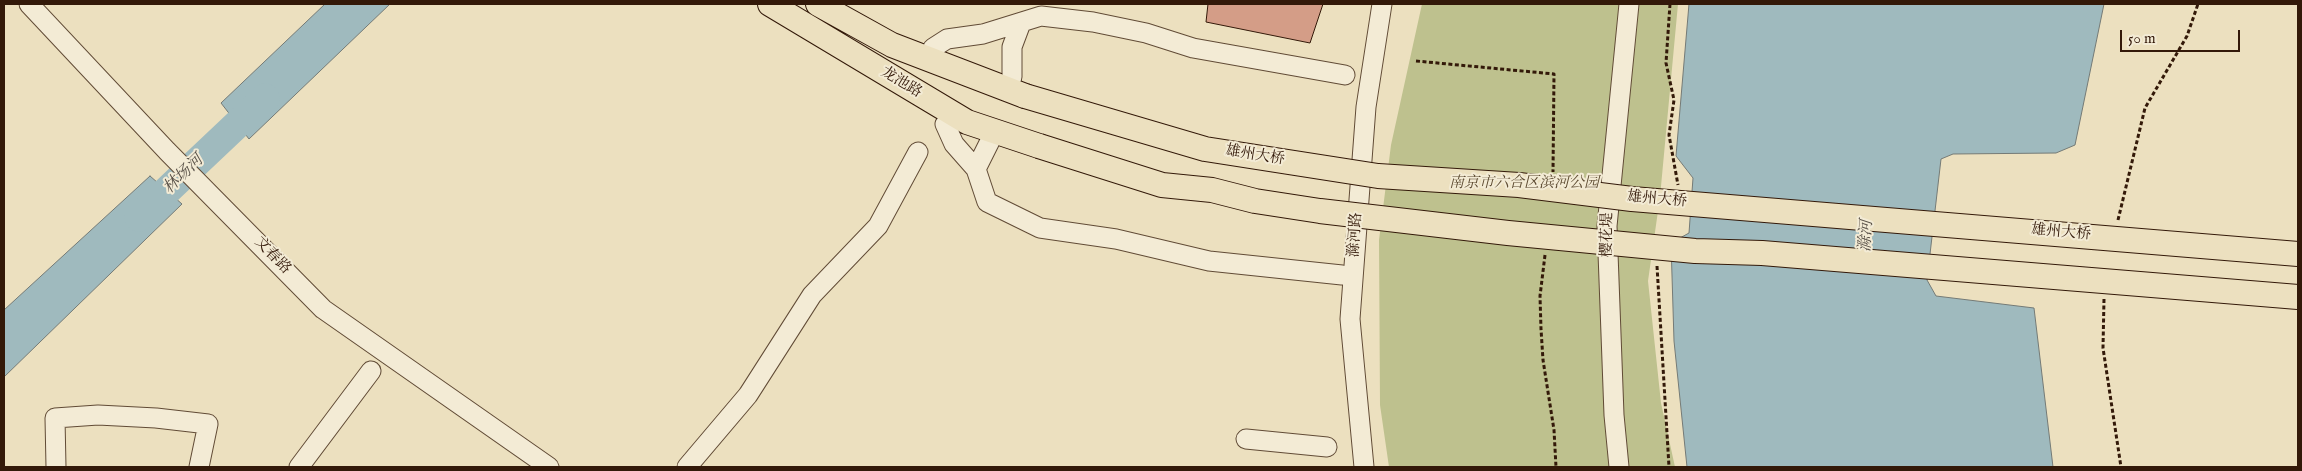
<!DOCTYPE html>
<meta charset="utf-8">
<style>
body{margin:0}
#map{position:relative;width:2302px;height:471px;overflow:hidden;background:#ece0bf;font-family:"IM FELL English",serif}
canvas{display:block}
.frame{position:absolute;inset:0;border:5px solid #331909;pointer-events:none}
.scale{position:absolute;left:2120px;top:30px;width:120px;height:22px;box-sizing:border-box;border:2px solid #331909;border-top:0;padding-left:6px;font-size:15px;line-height:18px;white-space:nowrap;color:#331909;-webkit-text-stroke:4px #f3ebd5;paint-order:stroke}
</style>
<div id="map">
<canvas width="2302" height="471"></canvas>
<div class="frame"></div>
<div class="scale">50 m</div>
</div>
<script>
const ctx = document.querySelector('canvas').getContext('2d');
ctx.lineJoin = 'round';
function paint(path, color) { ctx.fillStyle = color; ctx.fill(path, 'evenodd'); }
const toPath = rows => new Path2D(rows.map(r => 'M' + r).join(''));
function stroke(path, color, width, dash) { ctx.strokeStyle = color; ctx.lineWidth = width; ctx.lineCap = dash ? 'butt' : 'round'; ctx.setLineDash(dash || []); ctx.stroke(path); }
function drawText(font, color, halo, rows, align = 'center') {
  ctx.font = font + ' "IM FELL English","Noto Serif SC",serif'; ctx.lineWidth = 4; ctx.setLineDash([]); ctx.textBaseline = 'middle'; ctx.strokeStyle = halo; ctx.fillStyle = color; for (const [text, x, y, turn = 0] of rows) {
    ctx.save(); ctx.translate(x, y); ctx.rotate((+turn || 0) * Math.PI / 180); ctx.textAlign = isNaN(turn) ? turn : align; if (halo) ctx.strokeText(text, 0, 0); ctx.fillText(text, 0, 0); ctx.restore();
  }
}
const green = toPath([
 [1422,4,1678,4,1660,197,1648,281,1661,403,1675,467,1389,467,1380,405,1379,240,1391,145]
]);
const water = toPath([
 [325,4,390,4,249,139,221,103,325,4],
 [1689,4,2104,4,2075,145,2056,153,1953,154,1941,159,1927,280,1936,296,2034,308,2053,467,1687,467,1674,341,1671,243,1689,233,1693,178,1676,156,1689,4],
 [150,176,182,204,4,377,4,310,150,176]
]);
const river = toPath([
 [139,217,265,98]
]);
const building = toPath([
 [1208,4,1323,4,1310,43,1206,22,1208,4]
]);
const path = toPath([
 [1670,4,1666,63,1674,100,1669,135,1678,185],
 [1416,61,1554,74,1553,172],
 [2118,220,2145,108,2187,36,2198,4],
 [1545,255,1540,296,1541,329,1543,360,1554,430,1556,467],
 [1657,266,1669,467],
 [2104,299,2103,348,2121,467]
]);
const minor = toPath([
 [29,4,167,151,323,309,549,467],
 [933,48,947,39,983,34,1041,16,1093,22,1146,33,1193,48,1345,75],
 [1012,77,1012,47,1021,23],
 [945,124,954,144,976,169,987,202,1040,228,1116,239,1209,261,1342,275],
 [976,169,993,135],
 [1246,439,1327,447],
 [56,467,55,418,98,415,156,418,208,424,199,467],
 [299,467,371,371],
 [687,467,748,395,812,295,878,226,918,152],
 [1364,467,1350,319,1366,107,1382,4],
 [1619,467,1614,415,1607,226,1629,4]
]);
const major = toPath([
 [770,4,967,122,1039,146],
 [818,4,892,45,1025,96]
]);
const majorBridge = toPath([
 [1025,96,1205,149,1378,176,1519,185,1632,199,2298,254],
 [1039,146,1162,185,1212,190,1255,201,1320,211,1508,233,1695,251,1762,253,2298,297]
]);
const streetNames = [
 ["龙池路",901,83,31],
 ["雄州大桥",1255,156,9],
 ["雄州大桥",1657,200,5],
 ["雄州大桥",2061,233,5],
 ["滁河路",1356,235,-86],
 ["樱花堤",1608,235,-89],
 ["文春路",272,256,46]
];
const parkNames = [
 ["南京市六合区滨河公园",1524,184]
];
const waterNames = [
 ["林场河",184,175,-44],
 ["滁河",1867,236,-86]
];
paint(green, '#bec18e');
paint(water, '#9fbabe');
stroke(water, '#747a76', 1);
stroke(river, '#9fbabe', 29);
paint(building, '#d49d87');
stroke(building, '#331909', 1);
stroke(minor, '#614b36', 21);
stroke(major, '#331909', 26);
stroke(path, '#331909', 3, [4, 2.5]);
stroke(minor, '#f3ebd5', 19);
stroke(major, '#ece0bf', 24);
stroke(majorBridge, '#331909', 26, []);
stroke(majorBridge, '#ece0bf', 24);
drawText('15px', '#331909', '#f3ebd5', streetNames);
drawText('italic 15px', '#5d4b31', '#f3ebd5', parkNames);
drawText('italic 16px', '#595148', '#f3ebd5', waterNames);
</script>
